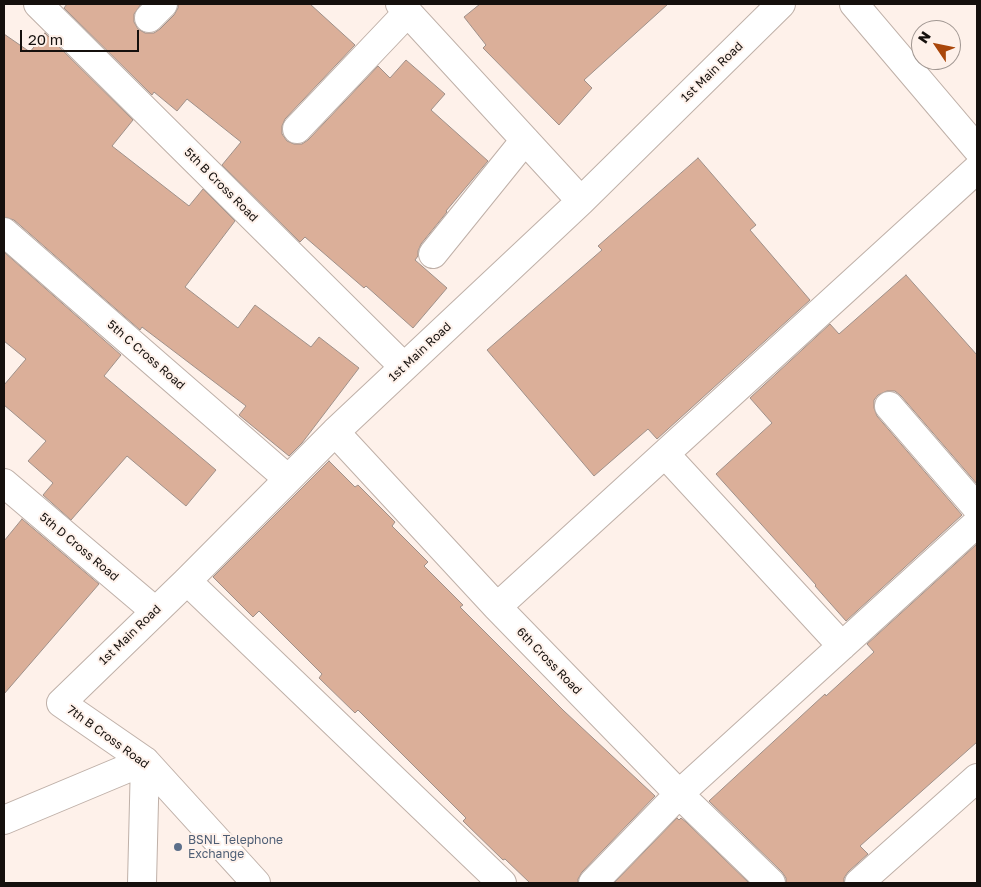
<!DOCTYPE html>
<style>
body{margin:0}
#map{position:relative;width:981px;height:887px;overflow:hidden;background:#fef1ea;font-family:"Golos Text",sans-serif}
canvas{display:block}
.frame{position:absolute;inset:0;border:5px solid #15100d;pointer-events:none}
.north{position:absolute;left:911px;top:20px;width:50px;height:50px;box-sizing:border-box;background:#fef1ea;border:1px solid #a19792;border-radius:50%;rotate:304deg;font-size:14px;font-weight:700;line-height:20px;text-align:center;color:#15100d}
.north::after{content:'';display:block;margin:auto;width:18px;height:22px;background:#aa470b;clip-path:polygon(50% 0,100% 100%,50% 72%,0 100%)}
.scale{position:absolute;left:20px;top:30px;width:119px;height:22px;box-sizing:border-box;border:2px solid #15100d;border-top:0;padding-left:6px;font-size:15px;line-height:18px;white-space:nowrap;color:#15100d;-webkit-text-stroke:4px #fef1ea;paint-order:stroke}
</style>
<div id="map">
<canvas width="981" height="887"></canvas>
<div class="frame"></div>
<div class="north">N</div>
<div class="scale">20 m</div>
</div>
<script>
const ctx = document.querySelector('canvas').getContext('2d');
ctx.lineJoin = 'round';
function paint(path, color) { ctx.fillStyle = color; ctx.fill(path, 'evenodd'); }
const toPath = rows => new Path2D(rows.map(r => 'M' + r).join(''));
function stroke(path, color, width, dash) { ctx.strokeStyle = color; ctx.lineWidth = width; ctx.lineCap = dash ? 'butt' : 'round'; ctx.setLineDash(dash || []); ctx.stroke(path); }
function drawText(font, color, halo, rows, align = 'center') {
  ctx.font = font + ' "Golos Text",sans-serif'; ctx.lineWidth = 4; ctx.setLineDash([]); ctx.textBaseline = 'middle'; ctx.strokeStyle = halo; ctx.fillStyle = color; for (const [text, x, y, turn = 0] of rows) {
    ctx.save(); ctx.translate(x, y); ctx.rotate((+turn || 0) * Math.PI / 180); ctx.textAlign = isNaN(turn) ? turn : align; if (halo) ctx.strokeText(text, 0, 0); ctx.fillText(text, 0, 0); ctx.restore();
  }
}
const building = toPath([
 [67,4,141,4,134,14,134,22,138,29,145,33,154,33,160,29,174,15,178,8,178,4,310,4,355,45,285,119,282,126,282,134,287,141,294,144,302,144,308,140,378,66,390,78,406,60,445,94,431,110,488,161,446,211,447,212,421,244,418,251,418,256,415,260,447,288,413,328,366,286,364,288,305,237,300,242,222,165,241,142,187,99,177,111,154,92,152,95,64,8,67,4],
 [480,4,668,4,584,80,592,88,559,125,483,48,486,45,464,17,480,4],
 [45,33,133,120,112,146,189,206,203,189,235,221,185,287,238,328,255,305,311,347,319,337,359,368,302,443,289,456,239,415,246,406,142,327,140,330,14,220,4,217,4,34,30,52,45,33],
 [698,158,756,225,750,230,810,300,657,439,648,429,594,476,487,350,602,250,598,246,698,158],
 [4,252,121,355,104,376,216,470,186,506,127,456,71,520,43,495,53,483,28,461,46,441,4,405,4,385,26,359,4,341,4,252],
 [906,275,977,355,977,484,901,396,895,391,887,391,878,395,874,400,874,408,877,416,962,515,846,621,815,586,816,585,716,474,772,423,750,398,830,324,839,334,906,275],
 [329,461,355,487,358,485,395,522,392,526,428,562,424,566,463,605,460,607,564,711,655,796,582,872,578,879,578,883,530,883,505,859,503,860,463,821,466,818,358,710,355,713,319,678,322,674,259,611,253,617,213,577,329,461],
 [22,519,99,584,4,694,4,541,22,519],
 [977,544,977,742,860,846,868,854,848,872,844,878,844,883,786,883,786,878,782,872,709,801,825,694,826,696,874,652,867,644,977,544],
 [677,818,679,820,681,818,686,822,749,883,614,883,677,818]
]);
const street = toPath([
 [38,4,404,367],
 [400,4,581,201],
 [149,18,163,4],
 [297,129,408,12],
 [4,232,288,479],
 [433,254,525,140],
 [889,406,977,508],
 [335,432,497,607,679,794,771,883],
 [665,454,842,646],
 [4,483,155,611],
 [187,581,502,883],
 [497,607,977,169],
 [4,820,145,761,142,883],
 [256,883,145,761,61,703,187,581,335,432,581,201,781,4],
 [593,883,679,794,977,523],
 [859,883,977,778]
]);
const secondary = toPath([
 [854,4,977,149]
]);
const markers = [
 [178,847,5,"#5c6f8a"]
];
const streetNames = [
 ["1st Main Road",712,72,-44],
 ["5th B Cross Road",221,185,45],
 ["1st Main Road",420,352,-43],
 ["5th C Cross Road",146,355,41],
 ["5th D Cross Road",79,547,40],
 ["1st Main Road",130,635,-44],
 ["6th Cross Road",549,661,46],
 ["7th B Cross Road",108,737,36]
];
const serviceNames = [
 ["BSNL Telephone",188,840],
 ["Exchange",188,854]
];
paint(building, '#dbaf99');
stroke(building, '#9f9089', 1);
stroke(street, '#bfb0a8', 30);
stroke(secondary, '#bfb0a8', 30);
stroke(street, '#fff', 28);
stroke(secondary, '#fff', 28);
for (const [x, y, r, color] of markers) { const dot = new Path2D(); dot.arc(x, y, r, 0, 2 * Math.PI); ctx.fillStyle = color; ctx.fill(dot); stroke(dot, '#fef1ea', 2); }
drawText('12px', '#15100d', '#fef1ea', streetNames);
drawText('12px', '#4e5e75', '#fef1ea', serviceNames, 'left');
</script>
